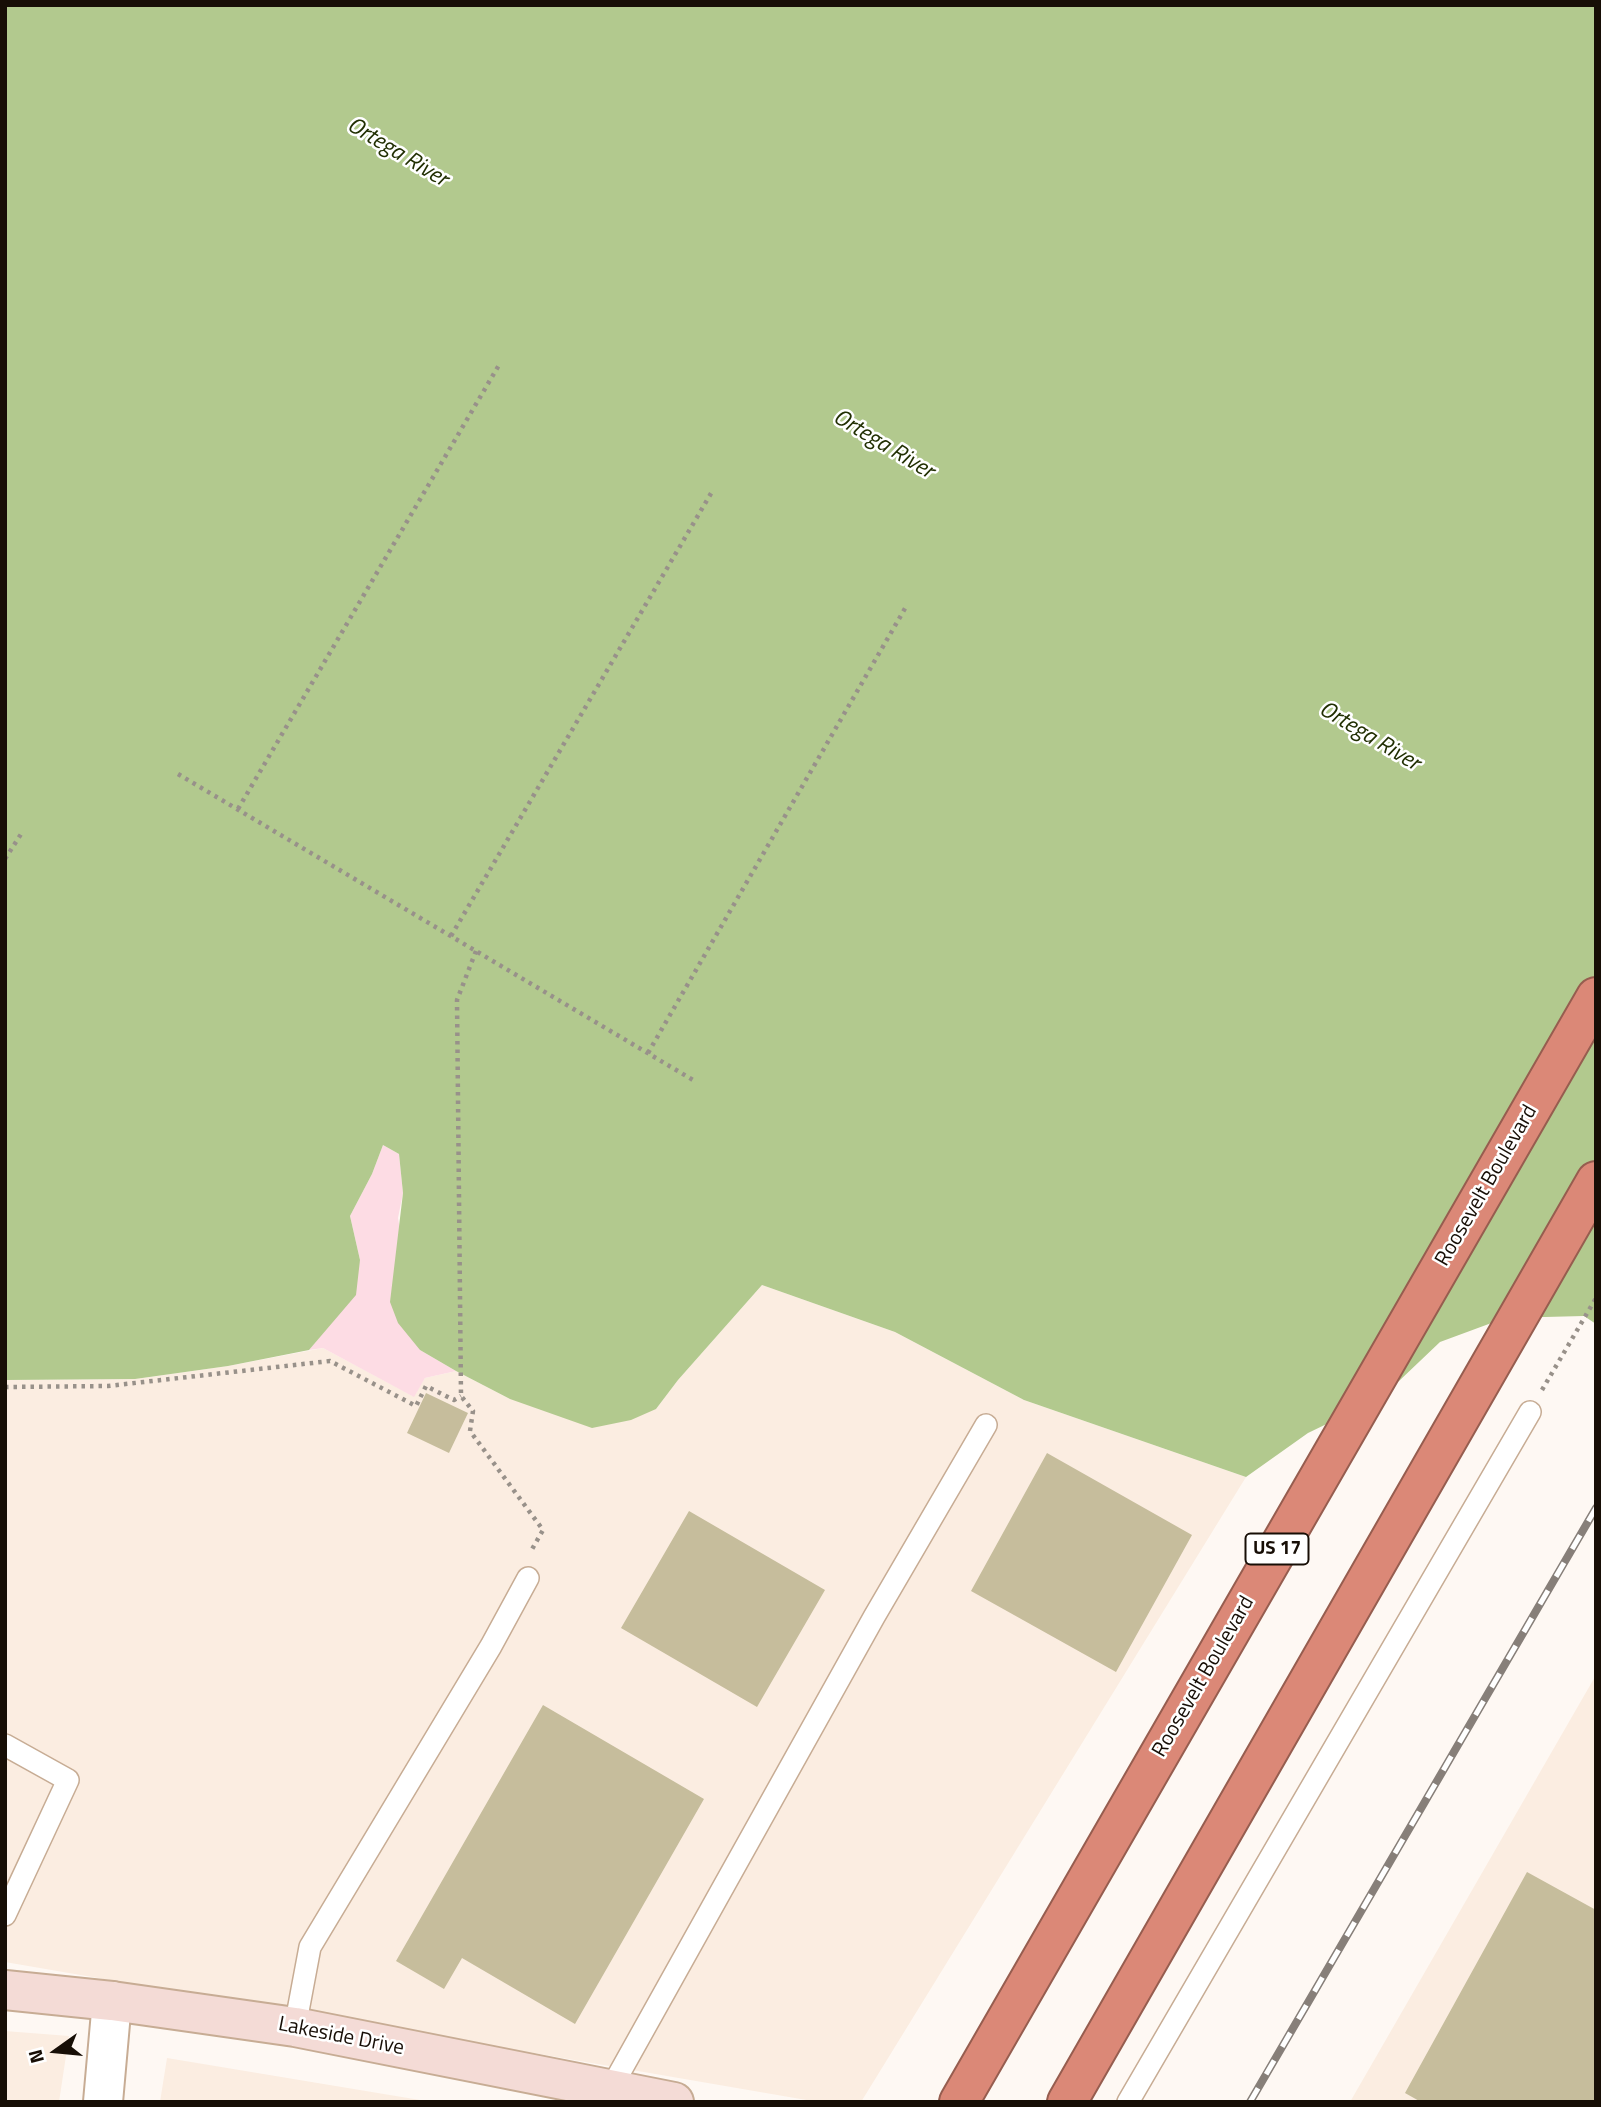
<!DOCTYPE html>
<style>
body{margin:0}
#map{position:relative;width:1601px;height:2107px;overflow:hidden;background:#fef8f3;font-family:"Titillium Web",sans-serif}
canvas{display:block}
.frame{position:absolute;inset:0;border:7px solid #170e06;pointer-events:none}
.north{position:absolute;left:21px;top:2016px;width:70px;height:70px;-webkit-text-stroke:5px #fff;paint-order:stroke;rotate:255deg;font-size:19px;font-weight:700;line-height:28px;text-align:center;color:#170e06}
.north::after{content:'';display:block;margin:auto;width:24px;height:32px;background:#170e06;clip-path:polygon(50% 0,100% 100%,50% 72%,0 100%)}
</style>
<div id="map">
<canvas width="1601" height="2107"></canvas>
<div class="frame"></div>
<div class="north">N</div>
</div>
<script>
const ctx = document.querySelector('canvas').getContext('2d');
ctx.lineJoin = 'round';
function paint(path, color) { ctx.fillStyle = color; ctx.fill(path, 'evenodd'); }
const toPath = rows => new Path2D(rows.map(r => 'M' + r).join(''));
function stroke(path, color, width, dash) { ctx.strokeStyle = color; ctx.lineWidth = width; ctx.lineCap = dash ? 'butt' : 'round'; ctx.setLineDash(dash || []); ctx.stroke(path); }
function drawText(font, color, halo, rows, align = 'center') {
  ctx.font = font + ' "Titillium Web",sans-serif'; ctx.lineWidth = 5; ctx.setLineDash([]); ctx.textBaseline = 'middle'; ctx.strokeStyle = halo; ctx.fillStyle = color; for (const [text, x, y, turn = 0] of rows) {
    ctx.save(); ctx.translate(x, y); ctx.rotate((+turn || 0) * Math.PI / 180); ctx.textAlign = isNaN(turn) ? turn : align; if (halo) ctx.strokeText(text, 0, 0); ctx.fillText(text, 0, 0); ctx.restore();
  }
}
const built = toPath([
 [762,1285,895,1332,1024,1400,1246,1477,861,2102,818,2102,5,1962,5,1380,135,1379,228,1366,323,1348,413,1396,425,1378,456,1371,510,1399,656,1409,678,1380],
 [1596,1675,1596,2102,1350,2102],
 [5,2031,69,2036,59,2102,5,2102],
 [167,2058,432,2102,160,2102]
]);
const green = toPath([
 [383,1145,399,1154,403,1193,398,1218,420,1350,456,1371,425,1378,414,1397,323,1348,309,1350,330,1324,360,1260,350,1216,372,1174]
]);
const water = toPath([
 [5,5,1596,5,1596,1324,1584,1316,1505,1318,1440,1342,1399,1381,1337,1419,1308,1433,1246,1477,1024,1400,895,1332,762,1285,678,1380,656,1409,631,1420,592,1428,510,1399,456,1371,420,1350,398,1323,390,1302,403,1193,399,1154,383,1145,372,1174,350,1216,360,1260,356,1295,309,1350,228,1366,135,1379,5,1380]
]);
const building = toPath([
 [426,1393,468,1413,449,1453,407,1433],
 [1047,1453,1192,1535,1116,1672,971,1591],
 [689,1511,825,1590,757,1707,621,1628],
 [543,1705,704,1799,575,2024,462,1958,444,1989,396,1961],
 [1527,1872,1596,1910,1596,2102,1421,2102,1405,2093]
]);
const path = toPath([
 [178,774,693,1080],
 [238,809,499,365],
 [5,859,23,831],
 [451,936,713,490],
 [476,951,457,1000,461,1396,473,1411,470,1431,543,1530,531,1551],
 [648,1053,907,605],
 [5,1387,108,1386,330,1361,416,1406,426,1386,454,1400,461,1396],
 [1542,1390,1596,1298]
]);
const lane = toPath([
 [5,1745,68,1780,5,1915],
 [295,2027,310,1947,491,1646,528,1578],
 [610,2090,874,1617,986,1425],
 [1128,2102,1530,1412]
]);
const street = toPath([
 [103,2102,112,2001]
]);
const secondary = toPath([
 [5,1990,112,2001,295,2027,674,2102]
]);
const highway = toPath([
 [959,2102,1596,997],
 [1067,2102,1596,1181]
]);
const rail = toPath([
 [1250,2102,1596,1508]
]);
const shields = [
 [1277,1549,63]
];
const shieldNames = [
 ["US 17",1277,1549]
];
const streetNames = [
 ["Roosevelt Boulevard",1487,1186,-60],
 ["Roosevelt Boulevard",1204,1677,-60],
 ["Lakeside Drive",341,2037,11]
];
const waterNames = [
 ["Ortega River",397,153,31],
 ["Ortega River",883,445,31],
 ["Ortega River",1369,737,31]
];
paint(built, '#fbede1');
paint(green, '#fddce4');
paint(water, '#b2c98e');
paint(building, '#c6bd9c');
stroke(lane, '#c7ac94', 24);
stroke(street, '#c7ac94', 42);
stroke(secondary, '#c7ac94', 42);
stroke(highway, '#965d4f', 42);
stroke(path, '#98918a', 4.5, [3.5, 5]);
stroke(lane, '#fff', 21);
stroke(street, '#fff', 38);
stroke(secondary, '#f4dbd6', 38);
stroke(highway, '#db8877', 38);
stroke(rail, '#877f79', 8);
stroke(rail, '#fff', 5, [16]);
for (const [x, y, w] of shields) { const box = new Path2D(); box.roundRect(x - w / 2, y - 15.5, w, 31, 5); ctx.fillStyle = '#fff'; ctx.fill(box); stroke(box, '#170e06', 2); }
drawText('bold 19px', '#170e06', null, shieldNames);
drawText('21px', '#170e06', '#fff', streetNames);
drawText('italic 23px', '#212f02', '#fff', waterNames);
</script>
